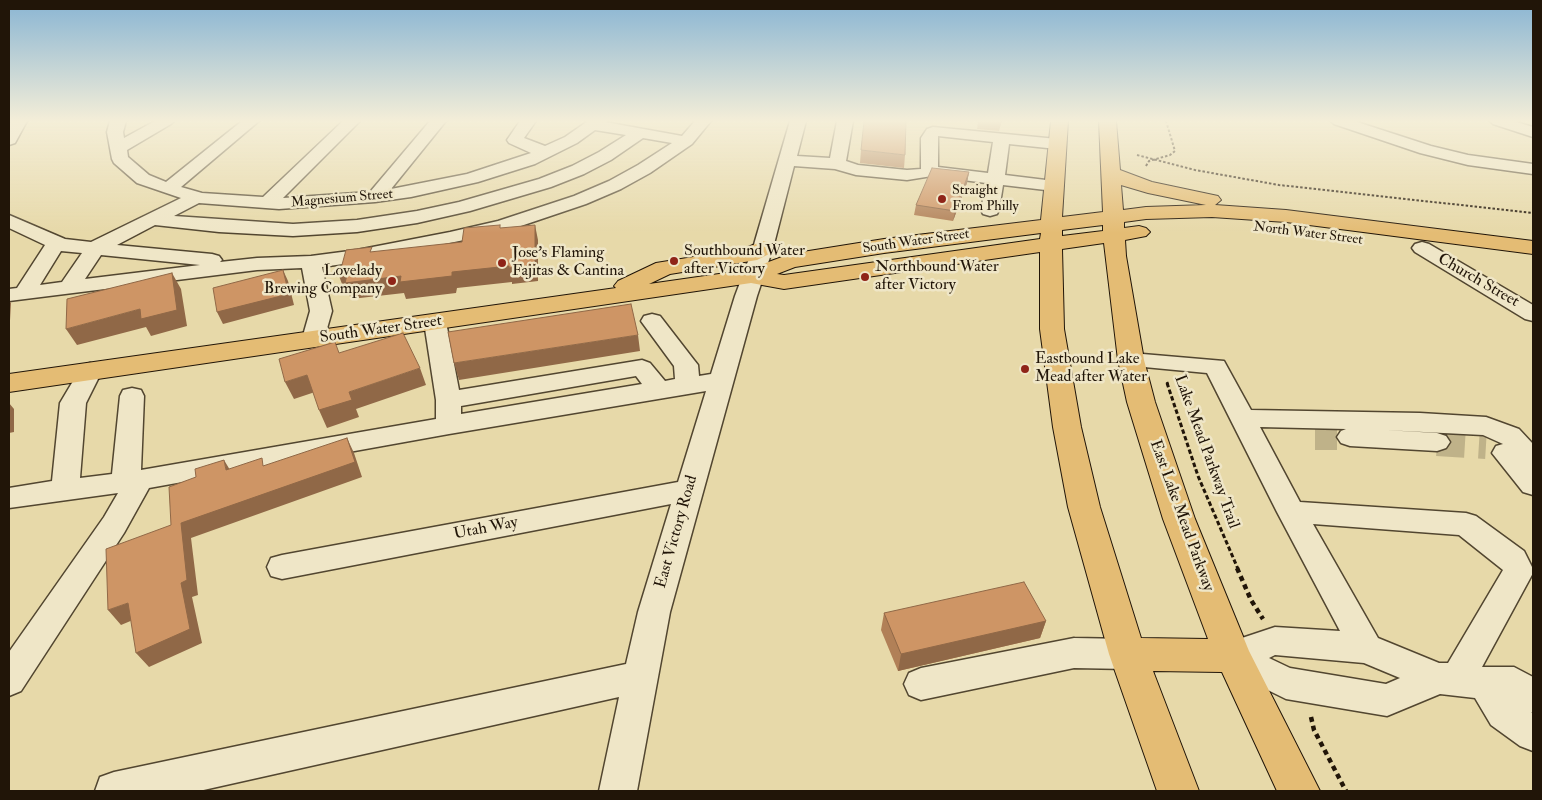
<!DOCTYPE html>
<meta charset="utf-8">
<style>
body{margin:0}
#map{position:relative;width:1542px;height:800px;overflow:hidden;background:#e7d9a9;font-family:"IM FELL Double Pica",serif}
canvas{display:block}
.frame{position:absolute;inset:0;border:10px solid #211508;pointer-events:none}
</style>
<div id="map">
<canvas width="1542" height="800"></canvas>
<div class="frame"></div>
</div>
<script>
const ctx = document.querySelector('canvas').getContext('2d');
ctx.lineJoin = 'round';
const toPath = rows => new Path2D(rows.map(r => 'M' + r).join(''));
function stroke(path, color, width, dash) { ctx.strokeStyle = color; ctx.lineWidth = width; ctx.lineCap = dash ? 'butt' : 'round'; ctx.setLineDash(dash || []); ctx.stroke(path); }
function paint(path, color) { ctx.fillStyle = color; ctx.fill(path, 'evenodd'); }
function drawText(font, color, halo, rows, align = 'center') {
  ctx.font = font + ' "IM FELL Double Pica",serif'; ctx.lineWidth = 5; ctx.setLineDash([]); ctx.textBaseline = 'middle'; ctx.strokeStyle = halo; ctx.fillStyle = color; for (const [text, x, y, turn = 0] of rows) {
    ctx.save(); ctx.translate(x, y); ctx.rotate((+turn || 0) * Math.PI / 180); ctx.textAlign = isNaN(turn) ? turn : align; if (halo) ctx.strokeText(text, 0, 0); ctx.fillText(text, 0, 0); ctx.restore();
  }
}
const minorTunnel = toPath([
 [1315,436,1337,436],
 [1437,442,1486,445]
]);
const pathFar3 = toPath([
 [1137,155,1195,170,1279,185,1533,213],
 [1146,166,1149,161,1170,155,1175,151,1166,121]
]);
const pathFar2 = toPath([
 [1167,382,1168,385]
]);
const pathFar1 = toPath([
 [1167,383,1198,476,1238,569]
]);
const path = toPath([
 [1237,568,1251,600,1263,619],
 [1311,717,1314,730,1346,791]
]);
const minor = toPath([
 [11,121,27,121,15,143,9,145,9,126,11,121],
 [110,121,126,121,123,132,124,138,155,121,174,121,171,124,127,150,128,157,149,175,166,182,242,121,259,121,181,187,202,193,263,197,343,121,360,121,283,198,370,192,430,121,446,121,391,189,467,174,531,153,509,143,507,140,520,121,536,121,524,138,545,146,565,137,588,121,606,121,605,122,682,136,695,121,711,121,692,144,650,173,621,189,586,204,503,232,357,262,322,267,332,311,324,339,321,344,313,346,305,344,302,339,310,311,302,268,257,270,9,301,9,289,17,288,45,245,9,228,9,215,65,239,91,242,181,198,137,183,114,163,112,159,107,132,110,121],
 [595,130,626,135,599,152,572,166,539,179,459,202,417,211,357,220,293,224,174,216,199,203,279,209,375,202,411,197,478,182,535,164,577,143,595,130],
 [643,138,672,143,638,165,609,181,574,196,498,221,450,232,357,250,311,256,257,258,220,262,222,260,219,256,212,254,117,245,155,225,219,232,293,236,357,232,417,223,470,211,551,187,584,174,611,160,643,138],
 [61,251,82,253,62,282,40,285,61,251],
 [101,255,200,265,85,279,101,255],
 [790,121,806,121,797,156,830,158,837,121,853,121,846,161,858,165,907,170,921,169,921,138,927,129,933,127,1057,139,1063,141,1065,144,1063,147,1057,149,1009,144,1005,175,1054,181,1060,182,1063,186,1060,190,1054,191,1003,185,999,210,997,214,990,216,983,214,981,210,986,183,932,176,907,180,856,175,835,169,794,166,773,248,757,296,670,612,637,791,599,791,619,697,199,791,95,791,100,777,114,772,626,664,638,612,671,504,282,579,271,576,267,567,271,558,282,555,678,482,706,391,449,434,149,488,124,533,21,691,9,696,9,652,104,517,118,493,9,508,9,488,52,481,60,403,82,366,90,363,98,366,102,371,86,403,80,478,112,474,120,396,123,390,132,388,141,390,144,396,141,470,436,419,436,400,424,322,427,317,435,315,443,317,446,322,459,390,642,360,650,363,665,381,675,379,674,366,641,321,644,316,652,314,660,316,694,360,698,365,699,376,711,374,735,296,753,248,790,121],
 [938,136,993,142,988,173,938,167,938,136],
 [636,376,642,384,461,414,461,406,636,376],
 [1331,121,1354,121,1431,146,1468,155,1533,164,1533,174,1468,165,1420,153,1334,124,1331,121],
 [1490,121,1513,121,1533,127,1533,137,1493,124,1490,121],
 [1422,242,1429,244,1533,305,1533,321,1525,319,1415,252,1412,248,1415,244,1422,242],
 [1131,353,1224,361,1251,410,1420,413,1486,417,1519,429,1533,444,1533,495,1523,492,1492,453,1496,446,1503,444,1483,435,1384,430,1437,433,1446,436,1450,442,1446,448,1437,451,1350,446,1341,443,1337,437,1341,431,1346,429,1260,427,1300,502,1466,513,1476,516,1524,551,1533,569,1533,573,1482,667,1514,667,1533,677,1533,712,1531,712,1533,713,1533,751,1520,746,1491,725,1475,698,1440,694,1387,716,1286,699,1221,667,1216,656,1221,645,1275,627,1340,631,1277,512,1207,373,1123,365,1119,360,1123,355,1131,353],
 [1313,524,1459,535,1503,570,1448,663,1439,663,1378,638,1313,524],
 [1275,655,1364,663,1400,678,1386,684,1290,668,1269,658,1275,655],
 [1074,638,1128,639,1140,643,1145,654,1140,665,1128,669,1074,668,921,700,909,695,904,684,909,673,921,668,1074,638]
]);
const major = toPath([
 [1051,121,1068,121,1062,217,1103,212,1099,121,1116,121,1120,170,1152,182,1218,196,1221,200,1215,205,1286,210,1533,241,1533,254,1286,222,1212,217,1146,219,1124,222,1124,228,1139,226,1146,228,1150,232,1146,236,1125,240,1126,256,1144,360,1155,402,1195,519,1249,651,1320,791,1277,791,1222,672,1153,671,1199,791,1157,791,1109,654,1068,507,1053,427,1040,329,1040,252,784,289,751,283,9,392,9,374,616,288,614,286,618,281,656,263,743,249,763,241,771,243,774,248,771,253,757,260,670,274,649,284,747,270,790,254,884,239,1041,220,1051,121],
 [1121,185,1148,193,1206,205,1146,207,1123,210,1121,185],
 [1103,225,1103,231,1062,236,1062,230,1103,225],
 [1041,233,1040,239,784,275,777,274,795,267,884,253,1041,233],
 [1104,243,1118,360,1127,402,1163,519,1208,639,1141,638,1100,507,1081,427,1064,329,1062,249,1104,243]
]);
const wall = toPath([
 [978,121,1002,121,999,131,977,129],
 [861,150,905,155,904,168,860,163],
 [969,172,967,183,953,221,914,215,916,205],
 [884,613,1046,621,1040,638,898,671,881,630]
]);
const shadedWall = toPath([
 [969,172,967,183,953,221,955,211],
 [535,225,538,240,538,281,512,284,512,282,457,288,456,293,406,299,404,293,351,299,348,292,345,292,339,276,347,275,401,276,452,272],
 [283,270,288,281,294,305,223,324,217,312],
 [172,273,181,289,187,326,151,336,146,327,77,345,66,329,140,309],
 [9,300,11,303,9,338],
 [638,335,640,351,459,380,454,363],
 [420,368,426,385,356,409,359,417,327,428,319,410,349,392],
 [307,375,315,392,294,399,285,382],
 [9,403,14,409,14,432,9,433],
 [347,438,354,453,362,477,191,538,198,595,192,597,202,643,149,667,136,653,181,583,181,523],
 [224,460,233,475,226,470],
 [128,603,140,617,121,625,108,610],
 [1046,621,1040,638,898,671,901,654]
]);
const building = toPath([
 [864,121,906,121,905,155,861,150,864,121],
 [932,168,969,172,955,211,916,205,932,168],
 [500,225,500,228,535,225,535,265,509,268,509,266,452,272,452,276,400,282,401,276,345,283,347,275,339,276,346,250,372,247,370,252,462,242,464,228,500,225],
 [283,270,289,294,217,312,213,288,283,270],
 [172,273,177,310,141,319,140,309,66,329,67,299,172,273],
 [631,304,638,335,454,363,448,332,631,304],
 [403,333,420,368,349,392,352,400,319,410,307,375,285,382,279,359,335,342,339,353,403,333],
 [347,438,355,462,181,523,187,580,181,583,190,629,136,653,128,603,108,610,106,549,171,525,169,487,196,477,195,469,224,460,226,470,262,458,263,466,347,438],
 [1024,582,1046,621,901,654,884,613,1024,582]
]);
const markers = [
 [942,199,5,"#8f2418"],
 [674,261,5,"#8f2418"],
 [502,263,5,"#8f2418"],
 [865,277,5,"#8f2418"],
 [392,281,5,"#8f2418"],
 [1025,369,5,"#8f2418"]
];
const farPoinames = [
 ["Straight",952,191],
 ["From Philly",952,207]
];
const farStreetnames = [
 ["Magnesium Street",342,199,-5],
 ["North Water Street",1308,234,7],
 ["South Water Street",916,242,-8]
];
const poiNames = [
 ["Southbound Water",684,252],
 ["after Victory",684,270],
 ["Jose’s Flaming",512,254],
 ["Fajitas & Cantina",512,272],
 ["Northbound Water",875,268],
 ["after Victory",875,286],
 ["Lovelady",382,272,"right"],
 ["Brewing Company",382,290,"right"],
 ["Eastbound Lake",1035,360],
 ["Mead after Water",1035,378]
];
const streetNames = [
 ["Church Street",1478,281,30],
 ["South Water Street",381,330,-8],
 ["Lake Mead Parkway Trail",1206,452,70],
 ["East Lake Mead Parkway",1181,516,70],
 ["Utah Way",486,529,-11],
 ["East Victory Road",677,532,-74]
];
stroke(minorTunnel, '#bfb289', 28, [28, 14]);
stroke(minor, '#524630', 3);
stroke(major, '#211508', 2);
stroke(pathFar3, '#211508', 2, [2.5, 2]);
stroke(pathFar2, '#211508', 2.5, [3, 2]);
stroke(pathFar1, '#211508', 3, [4.5, 2.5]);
stroke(path, '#211508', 4.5, [5, 4]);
paint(minor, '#efe6c7');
paint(major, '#e4bc74');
paint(wall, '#b18057');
paint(shadedWall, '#906847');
paint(building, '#ce9565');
stroke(building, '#906847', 1);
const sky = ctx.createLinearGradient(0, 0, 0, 233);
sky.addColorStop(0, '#89b5d3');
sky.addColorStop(0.52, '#f4eed8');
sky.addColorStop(1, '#f4eed800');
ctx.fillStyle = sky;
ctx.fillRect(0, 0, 1542, 233);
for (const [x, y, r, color] of markers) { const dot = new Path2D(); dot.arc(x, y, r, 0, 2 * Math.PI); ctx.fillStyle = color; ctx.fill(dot); stroke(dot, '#efe6c7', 2); }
drawText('14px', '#211508', '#efe6c7', farPoinames, 'left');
drawText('14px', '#211508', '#efe6c7', farStreetnames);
drawText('16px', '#211508', '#efe6c7', poiNames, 'left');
drawText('16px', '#211508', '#efe6c7', streetNames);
</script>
